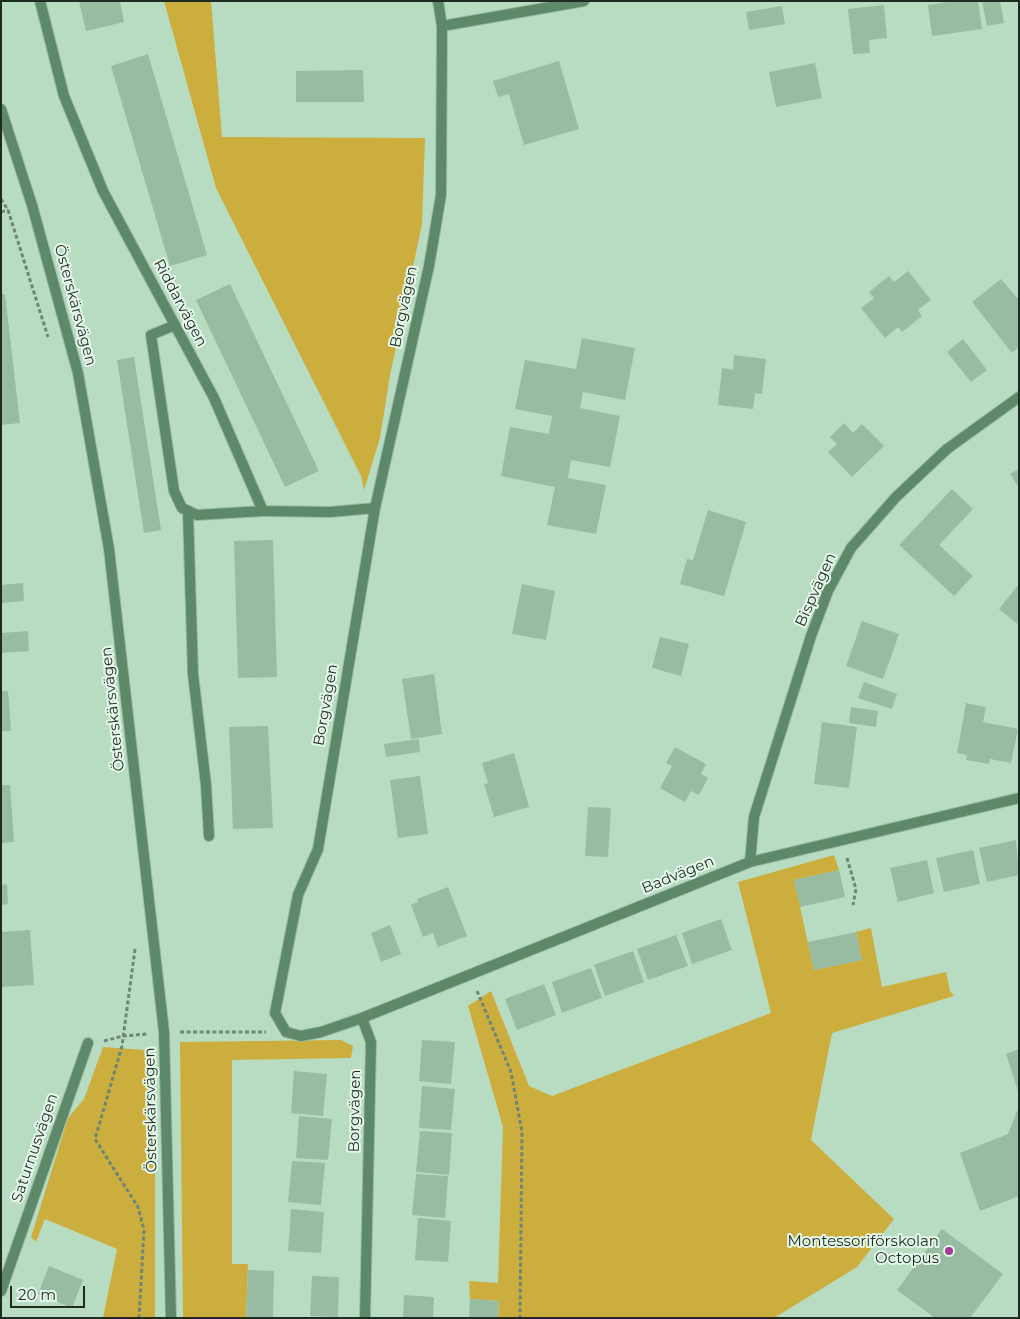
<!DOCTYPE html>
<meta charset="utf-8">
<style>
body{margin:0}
#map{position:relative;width:1020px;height:1319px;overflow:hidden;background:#b8dcc1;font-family:Montserrat,sans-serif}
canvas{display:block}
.frame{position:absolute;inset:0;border:2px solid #1d2b21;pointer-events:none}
.scale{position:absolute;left:10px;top:1286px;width:75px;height:22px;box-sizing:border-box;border:2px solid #1d2b21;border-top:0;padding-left:6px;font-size:15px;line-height:18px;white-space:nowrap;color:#1d2b21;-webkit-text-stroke:4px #e5f8ea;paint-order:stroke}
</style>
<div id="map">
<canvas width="1020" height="1319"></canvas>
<div class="frame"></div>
<div class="scale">20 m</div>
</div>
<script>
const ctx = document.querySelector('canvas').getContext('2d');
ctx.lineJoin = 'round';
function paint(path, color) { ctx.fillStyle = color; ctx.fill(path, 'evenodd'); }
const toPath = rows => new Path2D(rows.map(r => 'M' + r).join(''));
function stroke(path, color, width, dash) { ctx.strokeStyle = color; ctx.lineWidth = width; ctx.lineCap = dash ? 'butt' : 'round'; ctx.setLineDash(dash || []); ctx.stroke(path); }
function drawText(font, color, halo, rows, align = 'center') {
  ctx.font = font + ' Montserrat,sans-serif'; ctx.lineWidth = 4; ctx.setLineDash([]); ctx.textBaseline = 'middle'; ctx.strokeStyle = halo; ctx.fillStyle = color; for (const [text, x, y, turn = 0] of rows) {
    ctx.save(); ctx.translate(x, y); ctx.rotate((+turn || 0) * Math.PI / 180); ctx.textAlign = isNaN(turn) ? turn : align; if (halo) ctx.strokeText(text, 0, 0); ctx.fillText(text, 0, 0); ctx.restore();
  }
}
const green = toPath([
 [164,1,211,1,222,137,425,138,422,224,390,375,380,438,364,490,361,476,216,188],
 [834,855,839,870,794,880,814,970,862,960,856,932,871,928,882,987,946,972,950,991,954,996,832,1033,811,1140,894,1219,857,1267,774,1318,498,1318,499,1301,470,1299,469,1281,498,1283,503,1127,468,1006,491,991,529,1086,552,1096,771,1013,738,882],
 [341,1040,353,1046,351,1058,232,1060,232,1264,248,1264,246,1318,183,1318,180,1042],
 [103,1047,145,1050,155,1148,155,1318,103,1318,117,1249,45,1219,36,1242,31,1237,68,1118,84,1099]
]);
const building = toPath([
 [79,1,120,1,124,22,86,31],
 [955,1,978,1,982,29,932,36,928,5],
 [982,1,1000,1,1004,23,987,26],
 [884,5,887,38,869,40,870,53,853,54,848,9],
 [782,6,785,24,749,30,746,12],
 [148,54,207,255,170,266,111,66],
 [559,61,579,129,524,145,509,94,498,97,493,81],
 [815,63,822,98,776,107,769,72],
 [363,70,364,102,296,102,296,71],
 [908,271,931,300,918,310,922,316,902,332,898,327,885,338,861,308,874,298,869,292,889,276,894,282],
 [1001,279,1017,298,1019,297,1019,347,1012,353,972,302],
 [230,284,319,471,285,487,196,300],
 [1,294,5,294,20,423,1,425],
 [582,338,635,348,625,400,583,392,580,408,620,416,610,467,571,460,568,478,606,485,596,534,547,525,555,487,501,476,510,427,549,434,552,416,515,409,525,360,576,369],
 [963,339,987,370,971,382,947,352],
 [734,355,766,359,762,394,755,393,753,409,718,405,722,368,733,370],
 [134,357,161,530,144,533,117,360],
 [844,423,853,433,862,424,884,446,852,477,828,452,837,444,830,437],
 [1019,469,1019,488,1010,474],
 [952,489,973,509,939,545,973,576,954,596,899,545],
 [708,510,746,522,724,596,680,584,687,559,693,560],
 [273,540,277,677,238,678,234,541],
 [23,583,24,601,1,603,1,585],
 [522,584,555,591,546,640,512,634],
 [1019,584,1019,625,999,609],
 [862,621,899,634,883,679,846,666],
 [28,631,29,651,1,653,1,633],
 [660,637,689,644,681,676,652,668],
 [434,674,442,734,411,739,402,679],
 [864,682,897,694,892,709,858,698],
 [1,691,8,691,11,731,1,731],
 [966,703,986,707,983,722,1018,729,1011,763,990,759,989,764,966,760,967,755,957,753],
 [851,707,878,711,876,727,849,723],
 [822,722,857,727,849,788,814,784],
 [268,726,273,828,233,829,229,727],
 [419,739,420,752,386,757,384,744],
 [675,747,706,764,701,774,708,778,699,795,691,791,685,802,660,788,672,766,666,763],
 [514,753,529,807,494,817,484,784,488,783,482,763],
 [420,776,428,834,398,838,390,780],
 [1,785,10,785,14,842,1,843],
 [588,807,611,808,608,857,585,856],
 [1016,840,1019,875,987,882,979,848],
 [973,850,980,884,944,892,936,858],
 [927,860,934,893,898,902,890,868],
 [839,870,845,897,800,907,794,880],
 [7,884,8,904,1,905,1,885],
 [448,887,467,936,438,947,433,933,423,937,411,905,418,902,417,899],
 [721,919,732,950,692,964,682,933],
 [390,925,401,954,381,962,371,933],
 [30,930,34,985,1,987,1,932],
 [856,932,862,960,814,970,808,942],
 [676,935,688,966,648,980,637,949],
 [633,951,644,982,605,996,594,965],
 [591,968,602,998,562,1013,552,982],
 [544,984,556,1015,517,1030,505,999],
 [422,1040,455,1042,451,1084,419,1081],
 [1019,1049,1019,1091,1018,1091,1006,1054],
 [294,1071,327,1074,323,1116,291,1113],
 [422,1086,455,1089,451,1130,419,1128],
 [1019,1106,1019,1196,980,1211,960,1153,1008,1134],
 [299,1116,332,1119,328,1160,296,1158],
 [420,1131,452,1133,449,1175,416,1172],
 [292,1161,325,1163,321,1205,288,1202],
 [416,1174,448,1176,445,1218,412,1215],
 [291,1209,324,1212,321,1253,288,1251],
 [418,1218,451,1221,448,1262,415,1260],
 [942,1229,1003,1274,970,1318,935,1318,897,1290],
 [49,1266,83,1280,72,1308,38,1294],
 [248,1270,274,1271,273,1318,246,1318],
 [312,1276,339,1277,338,1317,310,1316],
 [404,1295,434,1297,433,1318,403,1318],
 [470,1299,499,1301,498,1318,469,1318]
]);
const path = toPath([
 [1,199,8,210,48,337],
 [1,212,8,210],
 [847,858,856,889,853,905],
 [135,949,122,1046,95,1139,138,1207,144,1230,139,1318],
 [477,991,511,1072,522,1132,520,1318],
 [180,1032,266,1032],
 [104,1041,123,1036,147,1034]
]);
const lane = toPath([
 [175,325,151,335,174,491,182,508,197,515,263,511],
 [188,512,193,674,206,785,209,836]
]);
const street = toPath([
 [40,1,64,96,103,191,214,398,263,511,330,512,375,508],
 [442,26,584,1],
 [1,109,32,205,78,373,109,549,164,1032,171,1318],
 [750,862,754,817,811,636,828,591,851,548,896,497,947,449,1019,397],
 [362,1018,750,862,1019,798],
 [1,1291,88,1043],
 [365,1318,371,1042,362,1018,321,1032,301,1036,286,1032,275,1013,298,895,318,849,375,508,429,266,441,195,442,26,438,1]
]);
const markers = [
 [949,1251,5,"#a63897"]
];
const streetNames = [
 ["Riddarvägen",180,303,62],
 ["Österskärsvägen",75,305,75],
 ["Borgvägen",404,307,-78],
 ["Bispvägen",816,590,-66],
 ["Borgvägen",326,705,-80],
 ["Österskärsvägen",113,709,-96],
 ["Badvägen",678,875,-22],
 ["Österskärsvägen",151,1110,-91],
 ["Borgvägen",355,1111,-89],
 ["Saturnusvägen",35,1148,-71]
];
const poiNames = [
 ["Montessoriförskolan",939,1242],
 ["Octopus",939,1259]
];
paint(green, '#ccae3e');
paint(building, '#98bca2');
stroke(lane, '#99b9a1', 12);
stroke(street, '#99b9a1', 12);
stroke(path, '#6d8774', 3, [4, 2.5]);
stroke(lane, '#5e886a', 10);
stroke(street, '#5e886a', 10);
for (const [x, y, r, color] of markers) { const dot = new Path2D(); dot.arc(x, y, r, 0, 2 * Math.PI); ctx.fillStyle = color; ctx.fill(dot); stroke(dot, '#e5f8ea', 2); }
drawText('15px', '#1d2b21', '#e5f8ea', streetNames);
drawText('15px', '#1d2b21', '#e5f8ea', poiNames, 'right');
</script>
